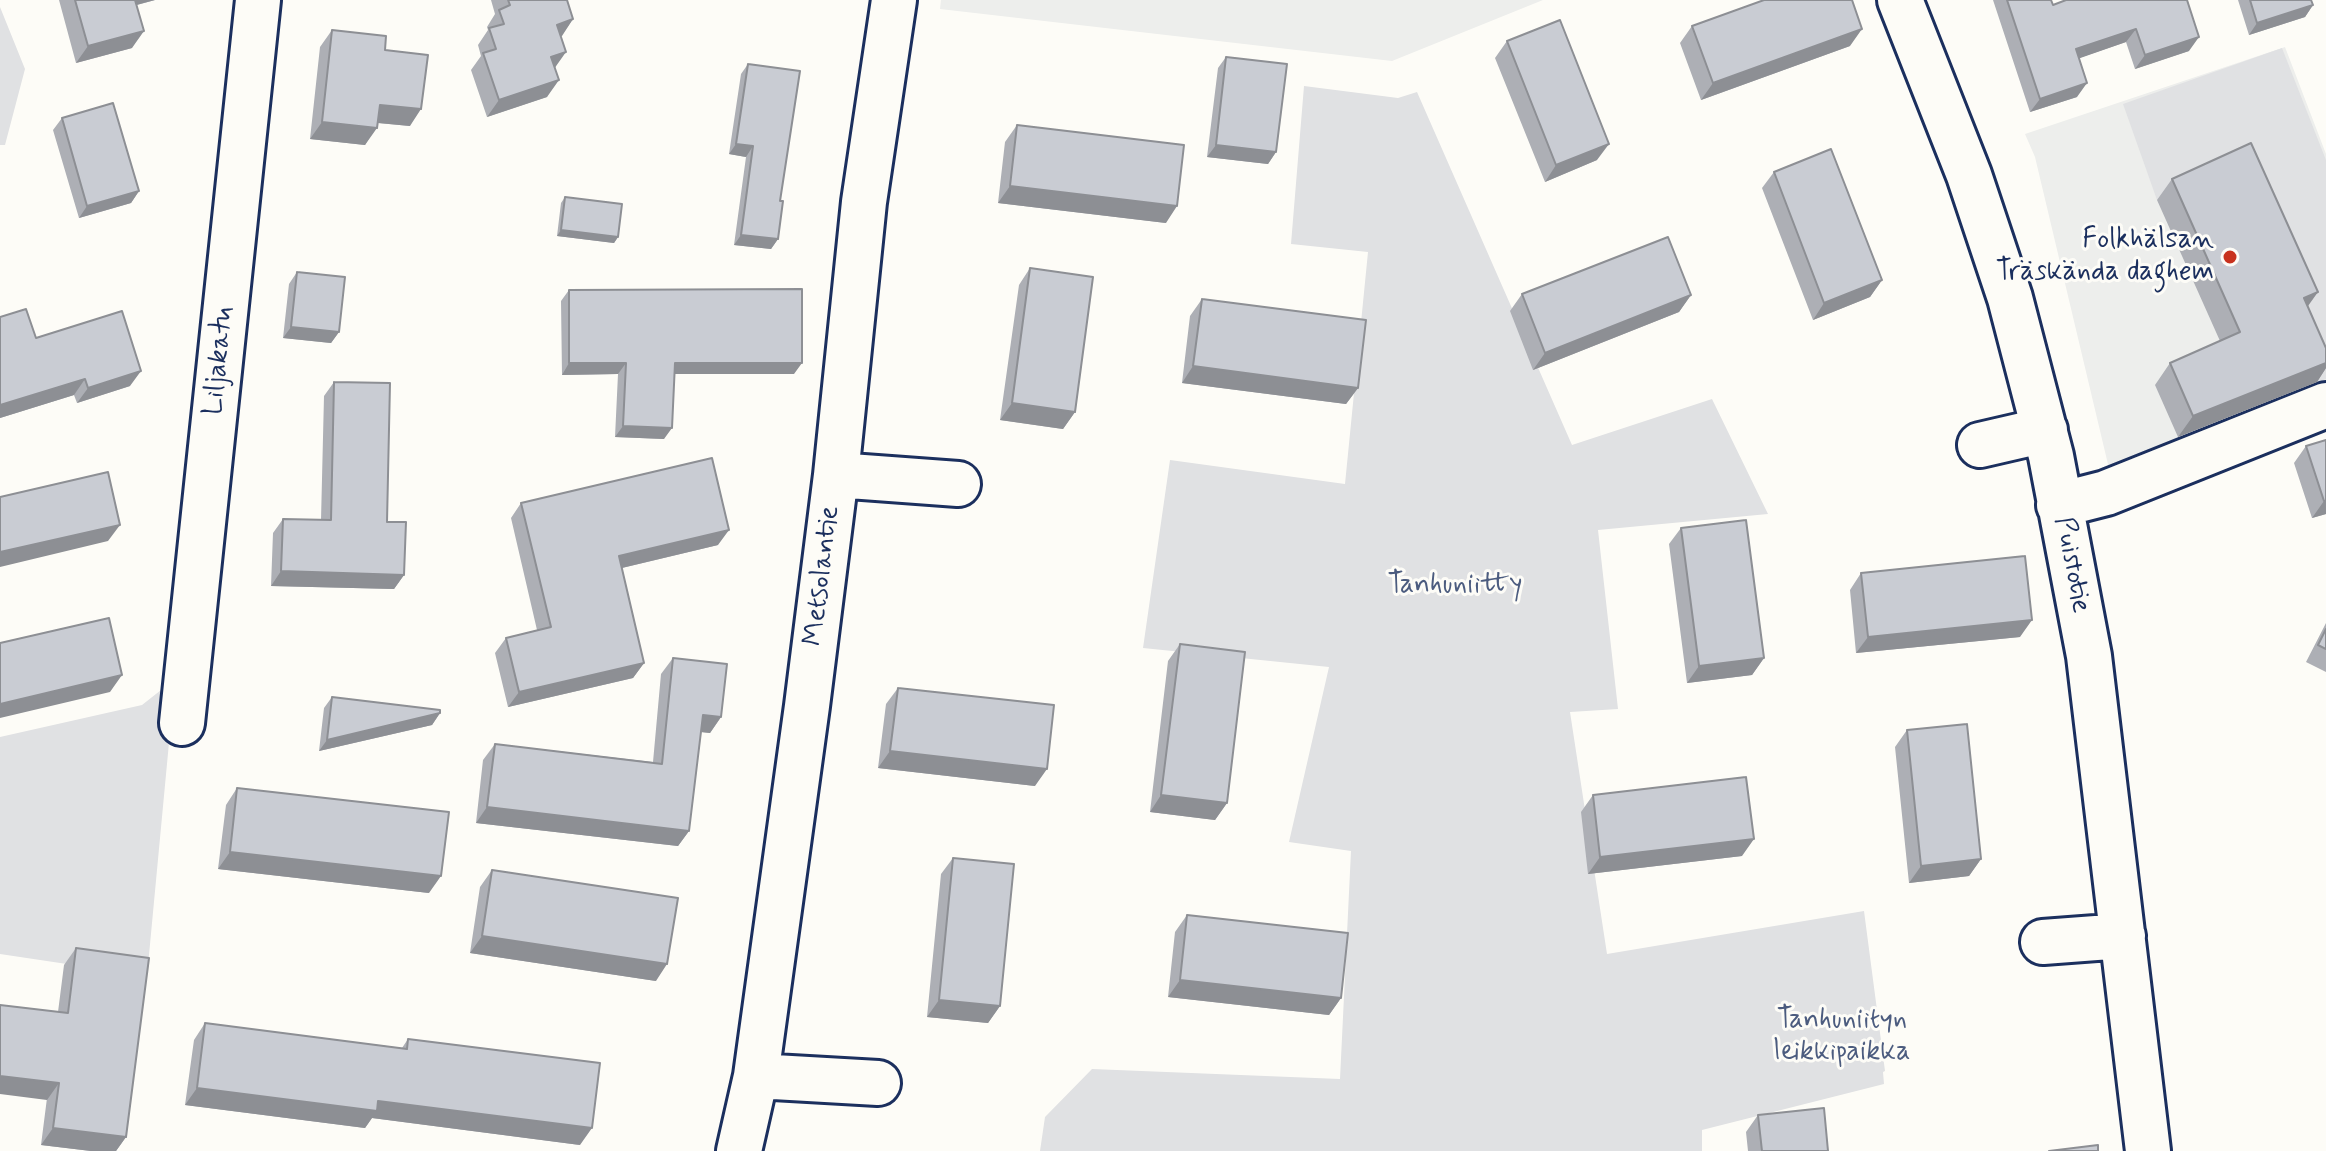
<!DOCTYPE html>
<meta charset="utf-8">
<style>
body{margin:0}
canvas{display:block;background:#fdfcf7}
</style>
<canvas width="2326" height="1151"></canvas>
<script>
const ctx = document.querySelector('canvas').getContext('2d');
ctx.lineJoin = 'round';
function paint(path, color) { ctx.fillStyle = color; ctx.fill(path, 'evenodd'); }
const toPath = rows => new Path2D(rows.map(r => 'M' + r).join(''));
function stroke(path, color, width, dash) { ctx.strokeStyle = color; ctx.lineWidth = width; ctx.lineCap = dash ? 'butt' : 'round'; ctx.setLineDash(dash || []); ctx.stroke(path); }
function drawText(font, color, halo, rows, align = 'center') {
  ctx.font = font + ' Mynerve,sans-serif'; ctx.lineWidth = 6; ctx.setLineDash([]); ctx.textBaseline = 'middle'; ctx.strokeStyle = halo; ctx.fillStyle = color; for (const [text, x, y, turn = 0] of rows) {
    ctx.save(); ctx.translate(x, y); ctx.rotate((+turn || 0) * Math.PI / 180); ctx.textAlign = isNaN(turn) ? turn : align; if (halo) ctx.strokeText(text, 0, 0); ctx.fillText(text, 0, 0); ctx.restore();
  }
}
const built = toPath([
 [941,0,1543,0,1392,61,940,9],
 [2285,47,2326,154,2326,392,2111,477,2035,157,2025,134]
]);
const green = toPath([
 [0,7,25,69,5,145,0,145],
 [2282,48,2326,160,2326,379,2317,382,2289,320,2236,164,2157,200,2123,104],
 [1304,86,1398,98,1417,92,1572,445,1712,399,1768,514,1598,530,1618,709,1570,712,1607,954,1864,911,1885,1071,1883,1072,1884,1084,1702,1130,1702,1151,1040,1151,1045,1117,1092,1069,1340,1079,1351,851,1289,842,1329,667,1143,648,1170,460,1345,484,1368,252,1291,244],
 [175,679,147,976,0,954,0,737,142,705]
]);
const minor = toPath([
 [1900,0,1969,175,2010,298,2051,456,2089,656,2148,1151],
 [1980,445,2045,430],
 [836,475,958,484],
 [2059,505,2106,493,2326,405],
 [182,723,258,0],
 [2043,942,2123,936],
 [756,1076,878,1083],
 [739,1151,756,1076,807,706,836,475,864,202,894,0]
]);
const wall = toPath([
 [59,0,155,0,137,5,132,48,76,63],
 [491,0,567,0,573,19,561,36,555,68,547,97,487,117,471,70,481,56,478,45,488,30,487,27,495,14],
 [1993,0,2051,0,2053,5,2066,0,2189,51,2135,69,2126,42,2079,58,2077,97,2030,112],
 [2238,0,2311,0,2313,5,2305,17,2249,35],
 [1692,26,1850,46,1701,100,1680,43],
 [332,30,385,50,410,126,378,123,365,145,310,139,320,47],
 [1507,41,1597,160,1545,182,1495,58],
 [1226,57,1276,152,1268,164,1207,157,1218,68],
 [748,64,780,201,778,239,771,249,734,245,746,157,729,154,741,74],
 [62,118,139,191,131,203,79,218,53,130],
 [1017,125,1166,223,998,203,1005,142],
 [1774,172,1882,280,1870,297,1813,320,1762,188],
 [2172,179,2326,348,2326,368,2317,382,2178,437,2155,385,2170,363,2220,341,2157,200],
 [565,197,618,237,614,243,557,236,561,203],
 [1030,268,1075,412,1063,429,1000,420,1019,285],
 [297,272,339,332,331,343,283,338,289,284],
 [569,290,794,374,674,374,664,439,615,437,618,374,562,375,561,301],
 [1522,294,1691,295,1679,312,1533,370,1510,311],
 [1202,299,1358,388,1346,404,1182,383,1190,316],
 [0,317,36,338,130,386,77,403,74,395,0,418],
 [334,382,387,522,404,575,394,589,271,586,273,533,283,519,321,520,324,396],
 [2326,440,2326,514,2312,518,2294,463,2306,446],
 [521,503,718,545,622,568,644,663,633,678,508,707,495,653,506,638,537,630,511,518],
 [1681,528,1764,658,1752,675,1687,683,1669,544],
 [1861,573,2020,637,1856,653,1850,590],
 [2326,623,2326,672,2306,662],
 [1180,644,1227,803,1215,820,1150,812,1168,661],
 [673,658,721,717,710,733,701,732,689,831,678,846,476,823,483,760,495,744,653,762,661,674],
 [898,688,1035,786,878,768,886,704],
 [332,697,440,713,432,725,319,751,324,708],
 [1907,730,1981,859,1969,876,1909,883,1895,747],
 [237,788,429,893,218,869,226,805],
 [1593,795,1742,856,1588,874,1581,812],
 [953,858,1000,1006,988,1023,927,1017,941,874],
 [492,870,656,981,470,953,480,887],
 [1187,915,1341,998,1329,1015,1168,997,1175,932],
 [76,948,126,1137,116,1151,91,1151,41,1145,64,965],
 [205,1023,402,1048,408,1039,580,1145,372,1118,365,1128,185,1105,194,1040],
 [1758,1115,1828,1151,1748,1151,1746,1132]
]);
const shadedWall = toPath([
 [128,0,155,0,121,9],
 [2313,5,2305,17,2249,35,2257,23],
 [573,19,562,36,545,42,557,25],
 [1862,29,1850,46,1701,100,1713,83],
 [2136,29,2126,42,2066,63,2076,49],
 [144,31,132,48,76,63,88,46],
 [2199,37,2189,51,2135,69,2145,55],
 [566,52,554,69,551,57],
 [559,80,547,97,487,117,499,100],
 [2087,83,2077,97,2030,112,2040,99],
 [380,105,421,109,410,126,368,122],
 [322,122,377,128,365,145,310,139],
 [736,144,753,146,746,157,729,154],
 [1609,144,1597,160,1545,182,1556,165],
 [1216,145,1276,152,1268,164,1207,157],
 [1010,186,1177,206,1166,223,998,203],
 [139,191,131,203,79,218,87,206],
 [561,230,618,237,614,243,557,236],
 [741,235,778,239,771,249,734,245],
 [1882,280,1870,297,1813,320,1824,303],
 [2318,292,2303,313,2304,298],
 [1691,295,1679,312,1533,370,1545,353],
 [291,327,339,332,331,343,283,338],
 [569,363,626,363,618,374,562,375],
 [675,363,802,363,794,374,667,374],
 [2326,363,2326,368,2317,382,2178,437,2193,416],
 [1193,366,1358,388,1346,404,1182,383],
 [141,371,130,386,77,403,88,388],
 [85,379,74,395,0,418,0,405],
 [1012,403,1075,412,1063,429,1000,420],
 [623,426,672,428,664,439,615,437],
 [2324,501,2326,501,2326,514,2312,518],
 [120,525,108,541,0,567,0,552],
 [729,530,718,545,609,571,619,556],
 [281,571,404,575,394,589,271,586],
 [2032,620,2020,637,1856,653,1868,637],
 [1764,658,1752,675,1687,683,1699,666],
 [644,663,633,678,508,707,519,692],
 [122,675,110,692,0,718,0,704],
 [440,713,432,725,319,751,327,740],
 [703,715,721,717,710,733,692,731],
 [890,751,1047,769,1035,786,878,768],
 [1161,795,1227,803,1215,820,1150,812],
 [487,807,689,831,678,846,476,823],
 [1754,839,1742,856,1588,874,1600,857],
 [230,852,441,876,429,893,218,869],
 [1981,859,1969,876,1909,883,1921,866],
 [482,936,667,964,656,981,470,953],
 [1180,980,1341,998,1329,1015,1168,997],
 [939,1000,1000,1006,988,1023,927,1017],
 [0,1076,59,1083,47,1100,0,1094],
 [197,1088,378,1101,592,1128,580,1145,372,1118,365,1128,185,1105],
 [53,1128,126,1137,116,1151,91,1151,41,1145]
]);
const building = toPath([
 [75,0,135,0,144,31,88,46,75,0],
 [508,0,567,0,573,19,557,25,566,52,551,57,559,80,499,100,483,53,496,49,489,28,504,24,499,10,510,5,508,0],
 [1764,0,1852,0,1862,29,1713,83,1692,26,1764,0],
 [2007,0,2051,0,2053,5,2066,0,2187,0,2199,37,2145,55,2136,29,2076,49,2087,83,2040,99,2007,0],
 [2250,0,2311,0,2313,5,2257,23,2250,0],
 [1560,20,1609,144,1556,165,1507,41,1560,20],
 [332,30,386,36,385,50,428,55,421,109,380,105,377,128,322,122,332,30],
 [1226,57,1287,64,1276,152,1216,145,1226,57],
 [748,64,800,71,780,201,783,201,778,239,741,235,753,146,736,144,748,64],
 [113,103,139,191,87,206,62,118,113,103],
 [1017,125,1184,145,1177,206,1010,186,1017,125],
 [2251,143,2318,292,2304,298,2326,348,2326,363,2193,416,2170,363,2240,332,2172,179,2251,143],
 [1831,149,1882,280,1824,303,1774,172,1831,149],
 [565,197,622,204,618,237,561,230,565,197],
 [1668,237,1691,295,1545,353,1522,294,1668,237],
 [1030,268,1093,277,1075,412,1012,403,1030,268],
 [297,272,345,277,339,332,291,327,297,272],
 [802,289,802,363,675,363,672,428,623,426,626,363,569,363,569,290,802,289],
 [1202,299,1366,320,1358,388,1193,366,1202,299],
 [26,309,36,338,122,311,141,371,88,388,85,379,0,405,0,317,26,309],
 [334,382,390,383,387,522,406,522,404,575,281,571,283,519,331,520,334,382],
 [2326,440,2326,501,2324,501,2306,446,2326,440],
 [712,458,729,530,619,556,644,663,519,692,506,638,551,627,521,503,712,458],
 [108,472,120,525,0,552,0,497,108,472],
 [1746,520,1764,658,1699,666,1681,528,1746,520],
 [2025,556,2032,620,1868,637,1861,573,2025,556],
 [109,618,122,675,0,704,0,643,109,618],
 [2326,629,2326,649,2318,645,2326,629],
 [1180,644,1245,652,1227,803,1161,795,1180,644],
 [673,658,727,664,721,717,703,715,689,831,487,807,495,744,662,764,673,658],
 [898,688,1054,705,1047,769,890,751,898,688],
 [332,697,440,710,440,713,327,740,332,697],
 [1967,724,1981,859,1921,866,1907,730,1967,724],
 [1746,777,1754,839,1600,857,1593,795,1746,777],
 [237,788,449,812,441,876,230,852,237,788],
 [953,858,1014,864,1000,1006,939,1000,953,858],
 [492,870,678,898,667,964,482,936,492,870],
 [1187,915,1348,933,1341,998,1180,980,1187,915],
 [76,948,149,958,126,1137,53,1128,59,1083,0,1076,0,1005,68,1013,76,948],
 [205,1023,407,1049,408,1039,600,1063,592,1128,378,1101,377,1111,197,1088,205,1023],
 [1824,1108,1828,1151,1762,1151,1758,1115,1824,1108],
 [2098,1145,2098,1151,2049,1151,2098,1145]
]);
const markers = [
 [2230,257,8,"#c8321e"]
];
const poiNames = [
 ["Folkhälsan",2214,241],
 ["Träskända daghem",2214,273]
];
const streetNames = [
 ["Liljakatu",220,361,-84],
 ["Puistotie",2071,565,79],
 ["Metsolantie",823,576,-83]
];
const parkNames = [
 ["Tanhuniitty",1455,586],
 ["Tanhuniityn",1842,1021],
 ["leikkipaikka",1842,1053]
];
paint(built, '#edeeec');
paint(green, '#e0e1e3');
stroke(minor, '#1b2f5e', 50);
stroke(minor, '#fdfcf7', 44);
paint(wall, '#adafb5');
paint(shadedWall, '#8d8f94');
paint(building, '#c9ccd3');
stroke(building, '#8d8f94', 2);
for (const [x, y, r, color] of markers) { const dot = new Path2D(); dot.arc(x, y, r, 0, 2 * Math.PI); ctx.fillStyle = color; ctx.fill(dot); stroke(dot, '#fdfcf7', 3); }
drawText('28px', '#1b2f5e', '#fdfcf7', poiNames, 'right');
drawText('28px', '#1b2f5e', '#fdfcf7', streetNames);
drawText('28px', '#4c5c7f', '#fdfcf7', parkNames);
</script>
